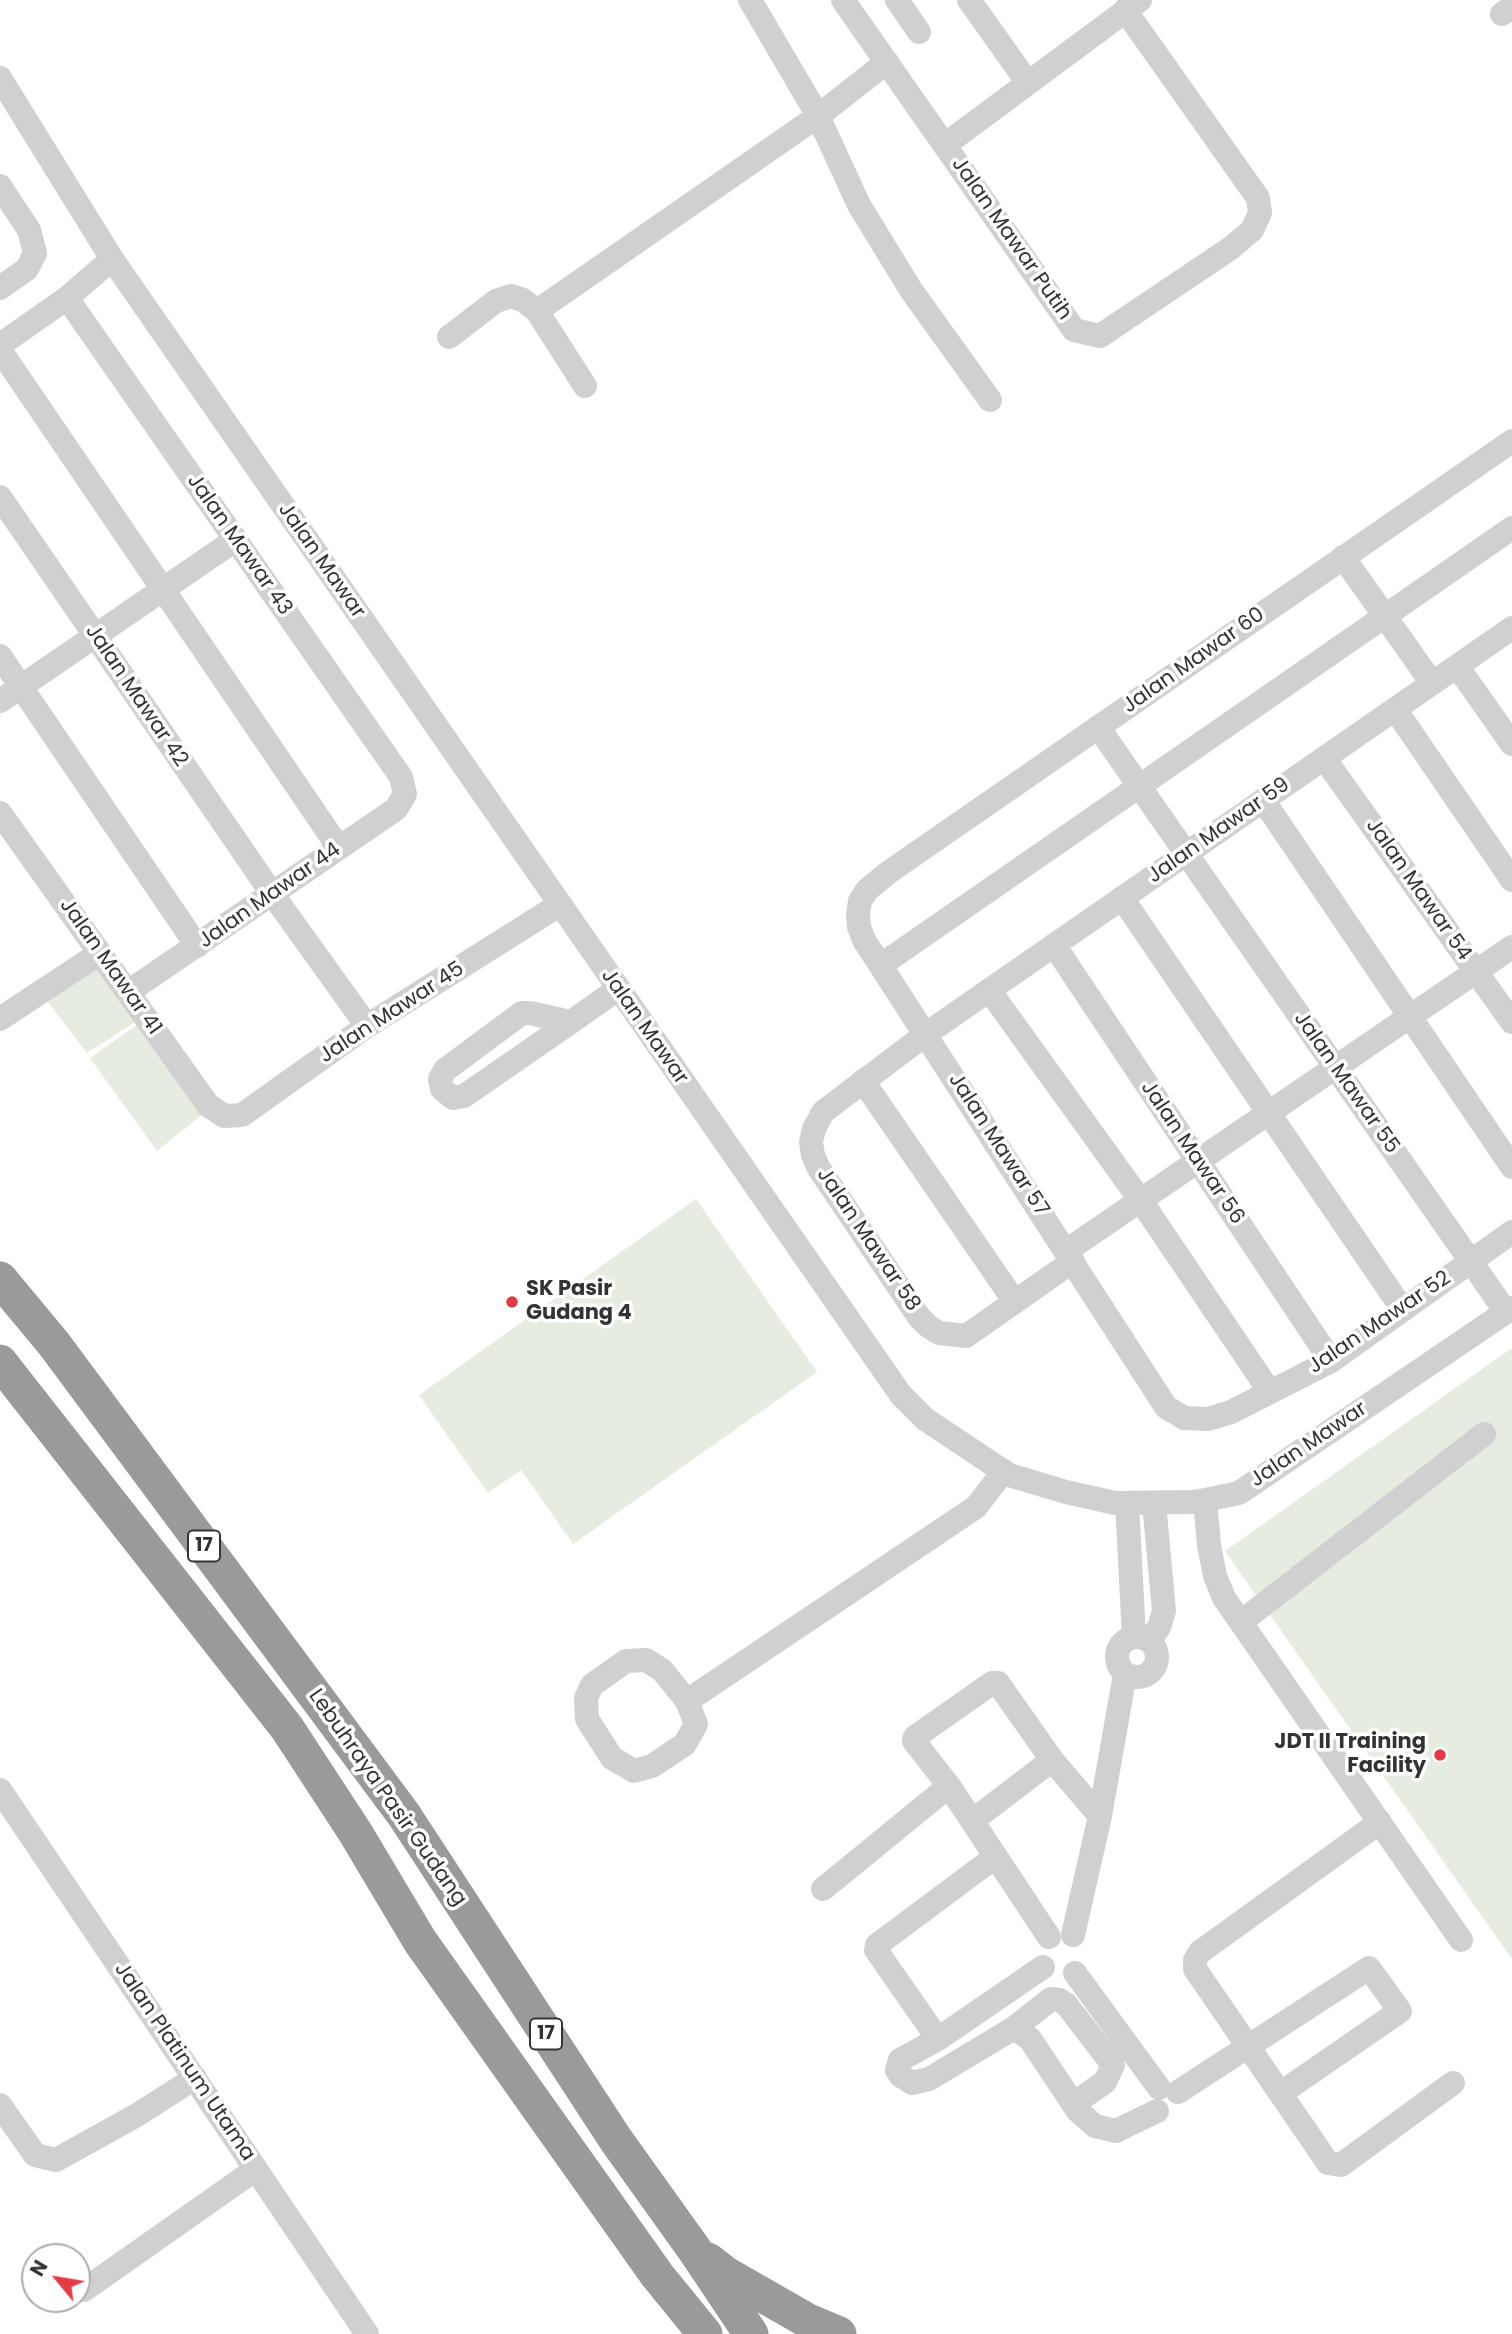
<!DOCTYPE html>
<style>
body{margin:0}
#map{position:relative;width:1512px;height:2334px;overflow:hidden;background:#fff;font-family:Poppins,sans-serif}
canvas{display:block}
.north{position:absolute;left:21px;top:2243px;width:70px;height:70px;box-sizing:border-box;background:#fff;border:2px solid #adadad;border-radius:50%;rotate:300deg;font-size:19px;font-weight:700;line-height:28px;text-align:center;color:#333}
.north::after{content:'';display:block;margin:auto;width:24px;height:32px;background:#e63946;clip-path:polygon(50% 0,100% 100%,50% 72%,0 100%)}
</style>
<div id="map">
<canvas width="1512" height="2334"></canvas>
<div class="north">N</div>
</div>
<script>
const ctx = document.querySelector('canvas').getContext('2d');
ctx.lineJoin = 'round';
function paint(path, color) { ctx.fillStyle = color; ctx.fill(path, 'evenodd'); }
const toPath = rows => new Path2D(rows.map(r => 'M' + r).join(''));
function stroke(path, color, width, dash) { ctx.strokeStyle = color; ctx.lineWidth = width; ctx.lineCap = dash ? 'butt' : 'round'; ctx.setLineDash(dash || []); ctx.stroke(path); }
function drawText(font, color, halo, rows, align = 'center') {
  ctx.font = font + ' Poppins,sans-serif'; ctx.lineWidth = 7; ctx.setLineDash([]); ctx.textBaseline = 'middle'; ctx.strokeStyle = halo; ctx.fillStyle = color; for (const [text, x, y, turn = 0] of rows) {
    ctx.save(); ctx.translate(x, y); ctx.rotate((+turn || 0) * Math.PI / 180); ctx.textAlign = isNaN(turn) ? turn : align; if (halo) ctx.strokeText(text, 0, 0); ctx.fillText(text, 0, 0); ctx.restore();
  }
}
const green = toPath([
 [99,965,140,1019,87,1053,48,1002],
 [140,1023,204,1113,157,1151,90,1058],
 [696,1199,817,1372,573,1544,521,1470,488,1493,419,1395],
 [1512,1348,1512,1959,1225,1551]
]);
const minor = toPath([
 [750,0,818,116,859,205,911,290,990,400],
 [843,0,1074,330,1100,336,1231,248,1252,230,1260,213,1258,198,1125,10],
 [897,0,919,32],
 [969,0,1028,83],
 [1502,14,1512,7],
 [0,78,112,259,901,1395,925,1419,1009,1475,1066,1492,1115,1503,1193,1502,1205,1500,1239,1493,1512,1308],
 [946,144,1140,0],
 [0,186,29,230,35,253,27,269,0,288],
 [67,298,401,777,405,794,396,809,128,992],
 [537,311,818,116,887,62],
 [449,337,496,301,511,296,523,300,537,311,585,386],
 [0,345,67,298,112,259],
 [0,350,339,848],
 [1512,441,889,872,867,890,860,901,858,914,859,927,864,940,1166,1407,1184,1418,1208,1419,1231,1412,1331,1361,1512,1232],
 [0,497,273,895,367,1026],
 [1343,557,1432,683],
 [0,656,197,946],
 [1457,666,1512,744],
 [0,701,235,540],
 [1395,709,1512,880],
 [1098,727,1506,1312],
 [1324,758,1512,1022],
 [1263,800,1512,1167],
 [0,813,208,1105,224,1116,242,1115,367,1026,559,905],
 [1122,898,1403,1310],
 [1054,945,1331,1361],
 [881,965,1512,528],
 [989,990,1141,1201,1270,1392],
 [0,1019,100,953],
 [571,1022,530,1013,522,1013,445,1070,440,1079,442,1089,453,1098,464,1096,571,1022,618,989],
 [863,1081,1015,1302],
 [1066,1251,1512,947],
 [1073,1261,966,1336,939,1333,928,1326,919,1317,818,1167,813,1155,811,1142,814,1129,823,1112,926,1034,1512,628],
 [1205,1500,1209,1545,1215,1576,1224,1598,1461,1940],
 [1127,1503,1134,1637],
 [1241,1622,1484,1434],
 '1117 1657a20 20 0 1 1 40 0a20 20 0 1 1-40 0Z',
 [1149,1641,1159,1627,1164,1611,1154,1503],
 [646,1660,662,1670,687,1701,696,1724,685,1744,652,1766,634,1771,612,1758,587,1719,586,1698,592,1685,626,1661,646,1660],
 [687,1701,976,1507,1004,1471],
 [0,1790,367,2334],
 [972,1821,1052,1760,1100,1816],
 [1380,1822,1200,1952,1195,1960,1195,1969,1328,2163,1341,2165,1453,2083],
 [823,1889,949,1786],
 [1073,1935,1100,1816,1125,1674],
 [1049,1937,949,1786,914,1741,915,1737,992,1683,998,1683,1052,1760],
 [1043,1967,938,2039,900,2060,897,2070,901,2076,912,2083,929,2079,1014,2028,1030,2039,1078,2111,1095,2126,1116,2131,1157,2111],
 [1075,1973,1159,2088],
 [1014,2028,1051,1999,1059,2000,1066,2004,1113,2065,1105,2082,1073,2104],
 [938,2039,876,1950,877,1945,995,1857],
 [1178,2092,1369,1968,1400,2011,1281,2093],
 [0,2105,35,2155,56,2160,137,2115,195,2078],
 [84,2290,256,2169]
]);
const highway = toPath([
 [0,1279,54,1344,404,1815,616,2140,694,2249,751,2334],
 [0,1362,287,1728,355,1832,420,1941,657,2275,705,2334],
 [708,2260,726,2274,808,2321,839,2334]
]);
const markers = [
 [512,1302,7,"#e63946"],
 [1440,1755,7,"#e63946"]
];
const shields = [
 [204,1546,32],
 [546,2034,32]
];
const shieldNames = [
 ["17",204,1546],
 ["17",546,2034]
];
const streetNames = [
 ["Jalan Mawar Putih",1011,239,55],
 ["Jalan Mawar 43",239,545,55],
 ["Jalan Mawar",321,561,55],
 ["Jalan Mawar 60",1194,661,-35],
 ["Jalan Mawar 42",136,696,56],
 ["Jalan Mawar 59",1219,831,-35],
 ["Jalan Mawar 54",1418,890,55],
 ["Jalan Mawar 44",270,896,-35],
 ["Jalan Mawar 41",110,967,55],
 ["Jalan Mawar 45",392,1013,-33],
 ["Jalan Mawar",644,1027,55],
 ["Jalan Mawar 55",1346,1083,55],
 ["Jalan Mawar 57",998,1145,57],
 ["Jalan Mawar 56",1192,1153,56],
 ["Jalan Mawar 58",868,1240,56],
 ["Jalan Mawar 52",1380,1323,-34],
 ["Jalan Mawar",1309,1445,-34],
 ["Lebuhraya Pasir Gudang",387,1798,55],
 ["Jalan Platinum Utama",184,2062,56]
];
const poiNames = [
 ["SK Pasir",526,1290],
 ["Gudang 4",526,1314],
 ["JDT II Training",1426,1743,"right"],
 ["Facility",1426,1767,"right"]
];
paint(green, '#e6ecdf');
stroke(minor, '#d0d0d0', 24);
stroke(highway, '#9a9a9a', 35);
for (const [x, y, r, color] of markers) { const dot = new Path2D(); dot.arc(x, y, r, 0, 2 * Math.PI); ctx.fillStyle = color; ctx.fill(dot); stroke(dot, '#fff', 2.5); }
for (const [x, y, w] of shields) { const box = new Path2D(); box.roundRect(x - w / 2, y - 15.5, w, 31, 5); ctx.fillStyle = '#fff'; ctx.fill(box); stroke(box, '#333', 2); }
drawText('bold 19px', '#333', null, shieldNames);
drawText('21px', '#333', '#fff', streetNames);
drawText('bold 21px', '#333', '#fff', poiNames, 'left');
</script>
